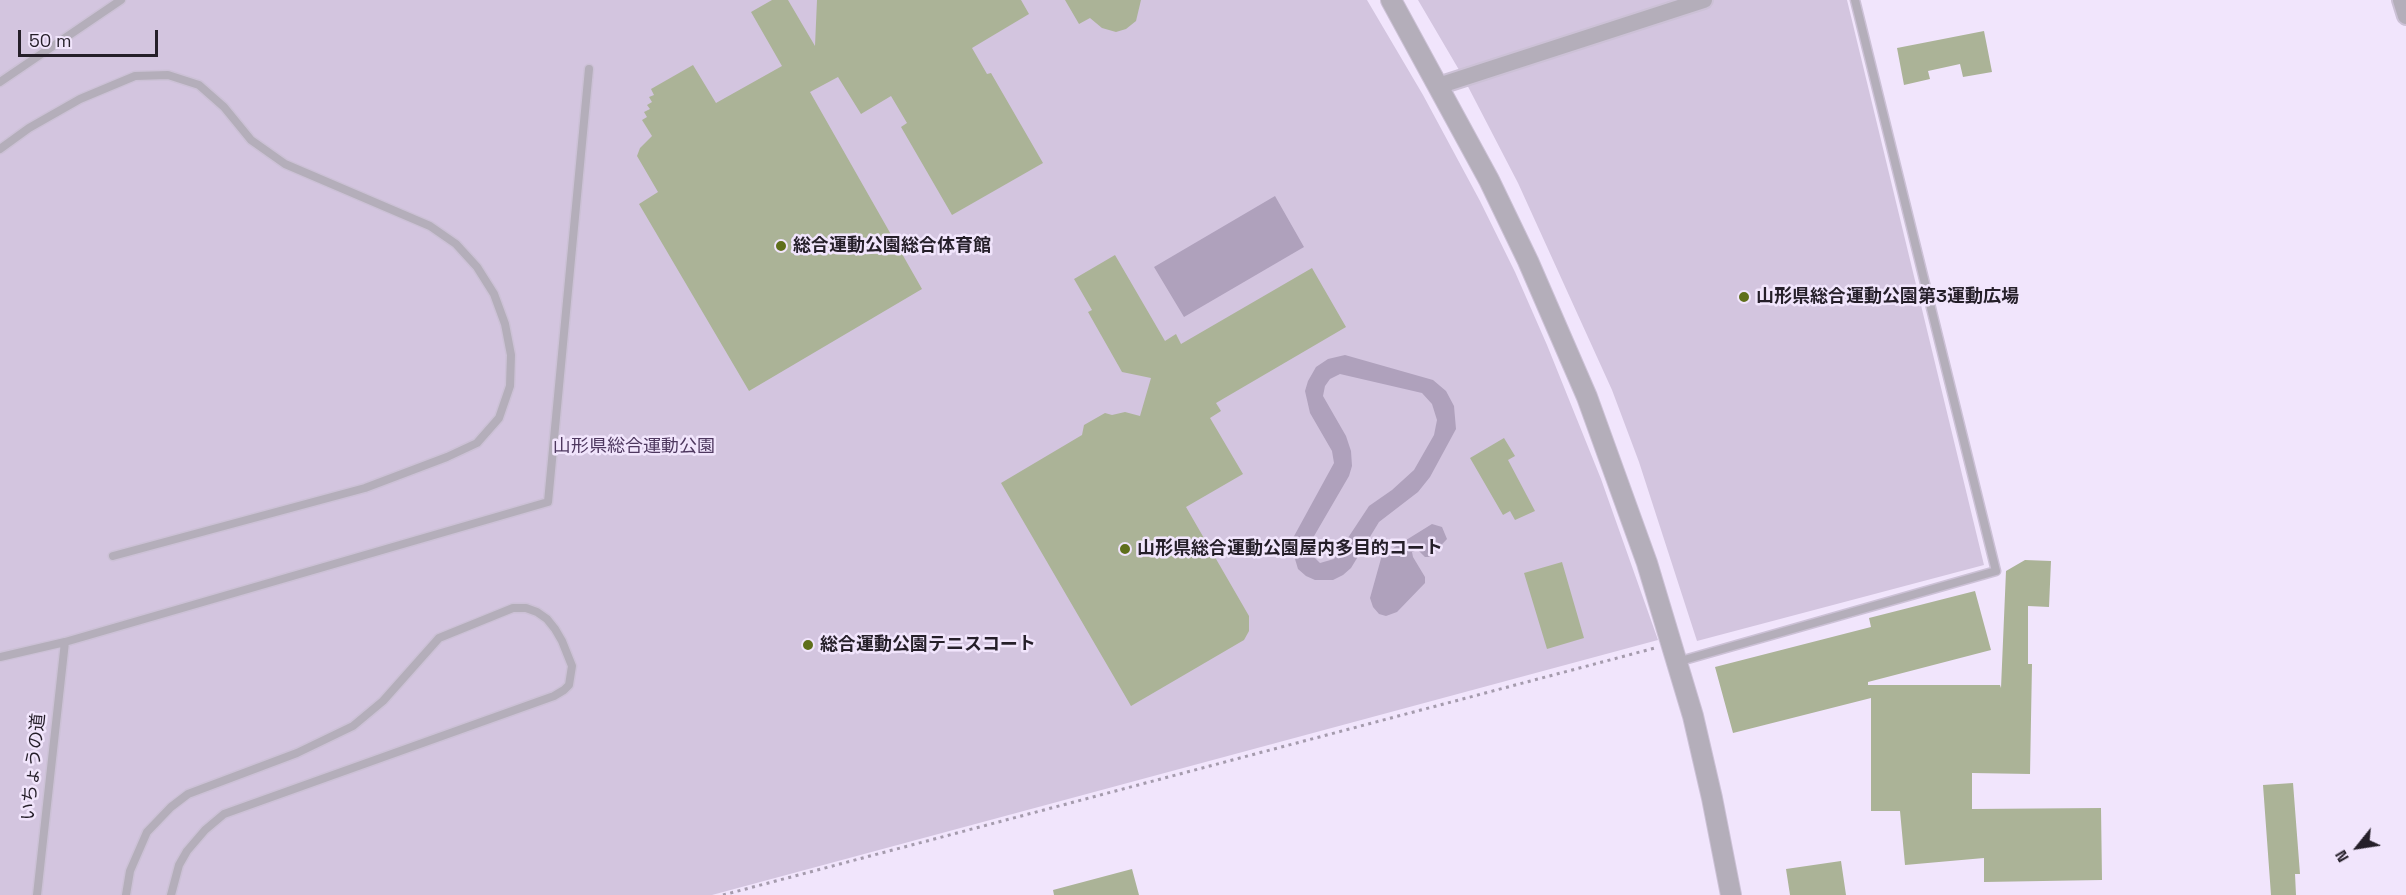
<!DOCTYPE html>
<meta charset="utf-8">
<style>
body{margin:0}
#map{position:relative;width:2406px;height:895px;overflow:hidden;background:#f1e5fc;font-family:"Space Grotesk",sans-serif}
canvas{display:block}
.north{position:absolute;left:2328px;top:817px;width:60px;height:60px;-webkit-text-stroke:4px #f1e5fc;paint-order:stroke;rotate:240deg;font-size:16px;font-weight:700;line-height:24px;text-align:center;color:#251f29}
.north::after{content:'';display:block;margin:auto;width:21px;height:27px;background:#251f29;clip-path:polygon(50% 0,100% 100%,50% 72%,0 100%)}
.scale{position:absolute;left:18px;top:30px;width:140px;height:27px;box-sizing:border-box;border:3px solid #251f29;border-top:0;padding-left:8px;font-size:18px;line-height:21px;white-space:nowrap;color:#251f29;-webkit-text-stroke:4px #f1e5fc;paint-order:stroke}
</style>
<div id="map">
<canvas width="2406" height="895"></canvas>
<div class="north">N</div>
<div class="scale">50 m</div>
</div>
<script>
const ctx = document.querySelector('canvas').getContext('2d');
ctx.lineJoin = 'round';
function paint(path, color) { ctx.fillStyle = color; ctx.fill(path, 'evenodd'); }
const toPath = rows => new Path2D(rows.map(r => 'M' + r).join(''));
function stroke(path, color, width, dash) { ctx.strokeStyle = color; ctx.lineWidth = width; ctx.lineCap = dash ? 'butt' : 'round'; ctx.setLineDash(dash || []); ctx.stroke(path); }
function drawText(font, color, halo, rows, align = 'center') {
  ctx.font = font + ' "Space Grotesk","Noto Sans JP",sans-serif'; ctx.lineWidth = 5; ctx.setLineDash([]); ctx.textBaseline = 'middle'; ctx.strokeStyle = halo; ctx.fillStyle = color; for (const [text, x, y, turn = 0] of rows) {
    ctx.save(); ctx.translate(x, y); ctx.rotate((+turn || 0) * Math.PI / 180); ctx.textAlign = isNaN(turn) ? turn : align; if (halo) ctx.strokeText(text, 0, 0); ctx.fillText(text, 0, 0); ctx.restore();
  }
}
const green = toPath([
 [0,0,1367,0,1423,95,1480,201,1515,272,1547,345,1601,479,1658,640,712,895,0,895],
 [1418,0,1847,0,1984,565,1697,641,1639,462,1612,390,1518,183,1462,75]
]);
const water = toPath([
 [1275,196,1304,247,1184,317,1154,267],
 [1345,355,1433,380,1446,391,1454,406,1456,429,1430,477,1418,492,1379,522,1351,568,1343,575,1333,580,1315,580,1306,576,1298,569,1292,549,1293,538,1334,463,1332,451,1310,413,1305,391,1308,381,1316,367,1328,359],
 [1340,374,1422,393,1432,404,1437,420,1434,435,1414,470,1392,490,1369,506,1334,559,1320,563,1310,553,1310,543,1349,476,1352,466,1351,451,1346,436,1323,396,1325,386,1330,379],
 [1432,524,1442,527,1447,539,1430,557,1425,557,1418,550,1412,552,1413,557,1425,577,1425,583,1397,612,1386,616,1379,614,1373,607,1370,598,1382,555]
]);
const building = toPath([
 [772,0,788,0,815,46,817,0,1021,0,1029,14,972,48,987,74,991,73,1043,163,952,215,901,127,907,123,891,96,861,114,838,77,810,92,922,289,749,391,639,204,658,192,637,156,640,148,652,136,642,120,647,117,644,112,650,109,647,105,652,102,649,97,654,95,651,89,693,65,716,103,782,66,751,12],
 [1065,0,1141,0,1136,21,1126,29,1116,32,1102,28,1090,18,1079,24],
 [1984,31,1992,72,1963,77,1960,64,1928,71,1930,79,1904,85,1897,48],
 [1115,255,1165,341,1176,334,1181,344,1312,268,1346,327,1216,403,1221,411,1210,418,1243,474,1186,507,1249,616,1249,631,1244,640,1131,706,1001,483,1082,435,1084,425,1105,413,1112,415,1125,412,1140,416,1151,378,1122,372,1088,312,1092,310,1074,279],
 [1504,438,1515,456,1508,460,1535,511,1515,520,1510,511,1503,515,1470,458],
 [2025,560,2051,561,2049,607,2028,606,2028,664,2032,664,2030,774,1972,773,1972,809,2101,808,2102,880,1984,882,1984,858,1905,865,1900,811,1871,811,1871,698,1733,733,1715,667,1871,627,1869,618,1975,591,1991,650,1868,682,1868,685,2000,685,2001,688,2006,571],
 [1562,562,1584,638,1547,649,1524,573],
 [2293,783,2300,874,2295,874,2296,895,2271,895,2263,785],
 [1841,861,1846,895,1790,895,1786,869],
 [1132,869,1139,895,1054,895,1053,890]
]);
const path = toPath([
 [723,895,1655,648]
]);
const service = toPath([
 [0,82,121,0],
 [0,149,29,128,80,99,135,76,168,75,199,85,224,107,251,140,285,164,430,226,456,244,477,267,494,294,505,324,511,355,510,386,499,418,477,443,447,457,365,488,113,556],
 [0,657,65,642,548,502,589,69],
 [1677,662,1996,571,1855,0],
 [37,895,65,642],
 [126,895,130,871,147,832,171,807,188,794,297,753,353,726,383,701,439,638,513,608,526,608,537,612,547,619,555,629,562,641,572,666,569,685,564,690,554,696,224,814,205,830,187,851,179,865,171,895]
]);
const minor = toPath([
 [2401,0,2406,16],
 [1438,86,1704,0]
]);
const tertiary = toPath([
 [1391,0,1489,180,1528,261,1587,397,1647,563,1693,716,1712,798,1731,895]
]);
const markers = [
 [781,246,6,"#5f6f1b"],
 [1744,297,6,"#5f6f1b"],
 [1125,549,6,"#5f6f1b"],
 [808,645,6,"#5f6f1b"]
];
const poiNames = [
 ["総合運動公園総合体育館",793,246],
 ["山形県総合運動公園第3運動広場",1756,297],
 ["山形県総合運動公園屋内多目的コート",1137,549],
 ["総合運動公園テニスコート",820,645]
];
const parkNames = [
 ["山形県総合運動公園",634,447]
];
const streetNames = [
 ["いちょうの道",34,767,-84]
];
paint(green, '#d3c5df');
paint(water, '#afa1bc');
paint(building, '#abb397');
stroke(service, '#ccc1d6', 11);
stroke(minor, '#ccc1d6', 20);
stroke(tertiary, '#ccc1d6', 22);
stroke(path, '#a59bad', 3, [3, 4.5]);
stroke(service, '#b4aeba', 8);
stroke(minor, '#b4aeba', 16);
stroke(tertiary, '#b4aeba', 20);
for (const [x, y, r, color] of markers) { const dot = new Path2D(); dot.arc(x, y, r, 0, 2 * Math.PI); ctx.fillStyle = color; ctx.fill(dot); stroke(dot, '#f1e5fc', 2); }
drawText('bold 18px', '#251f29', '#f1e5fc', poiNames, 'left');
drawText('18px', '#4e385f', '#f1e5fc', parkNames);
drawText('18px', '#251f29', '#f1e5fc', streetNames);
</script>
